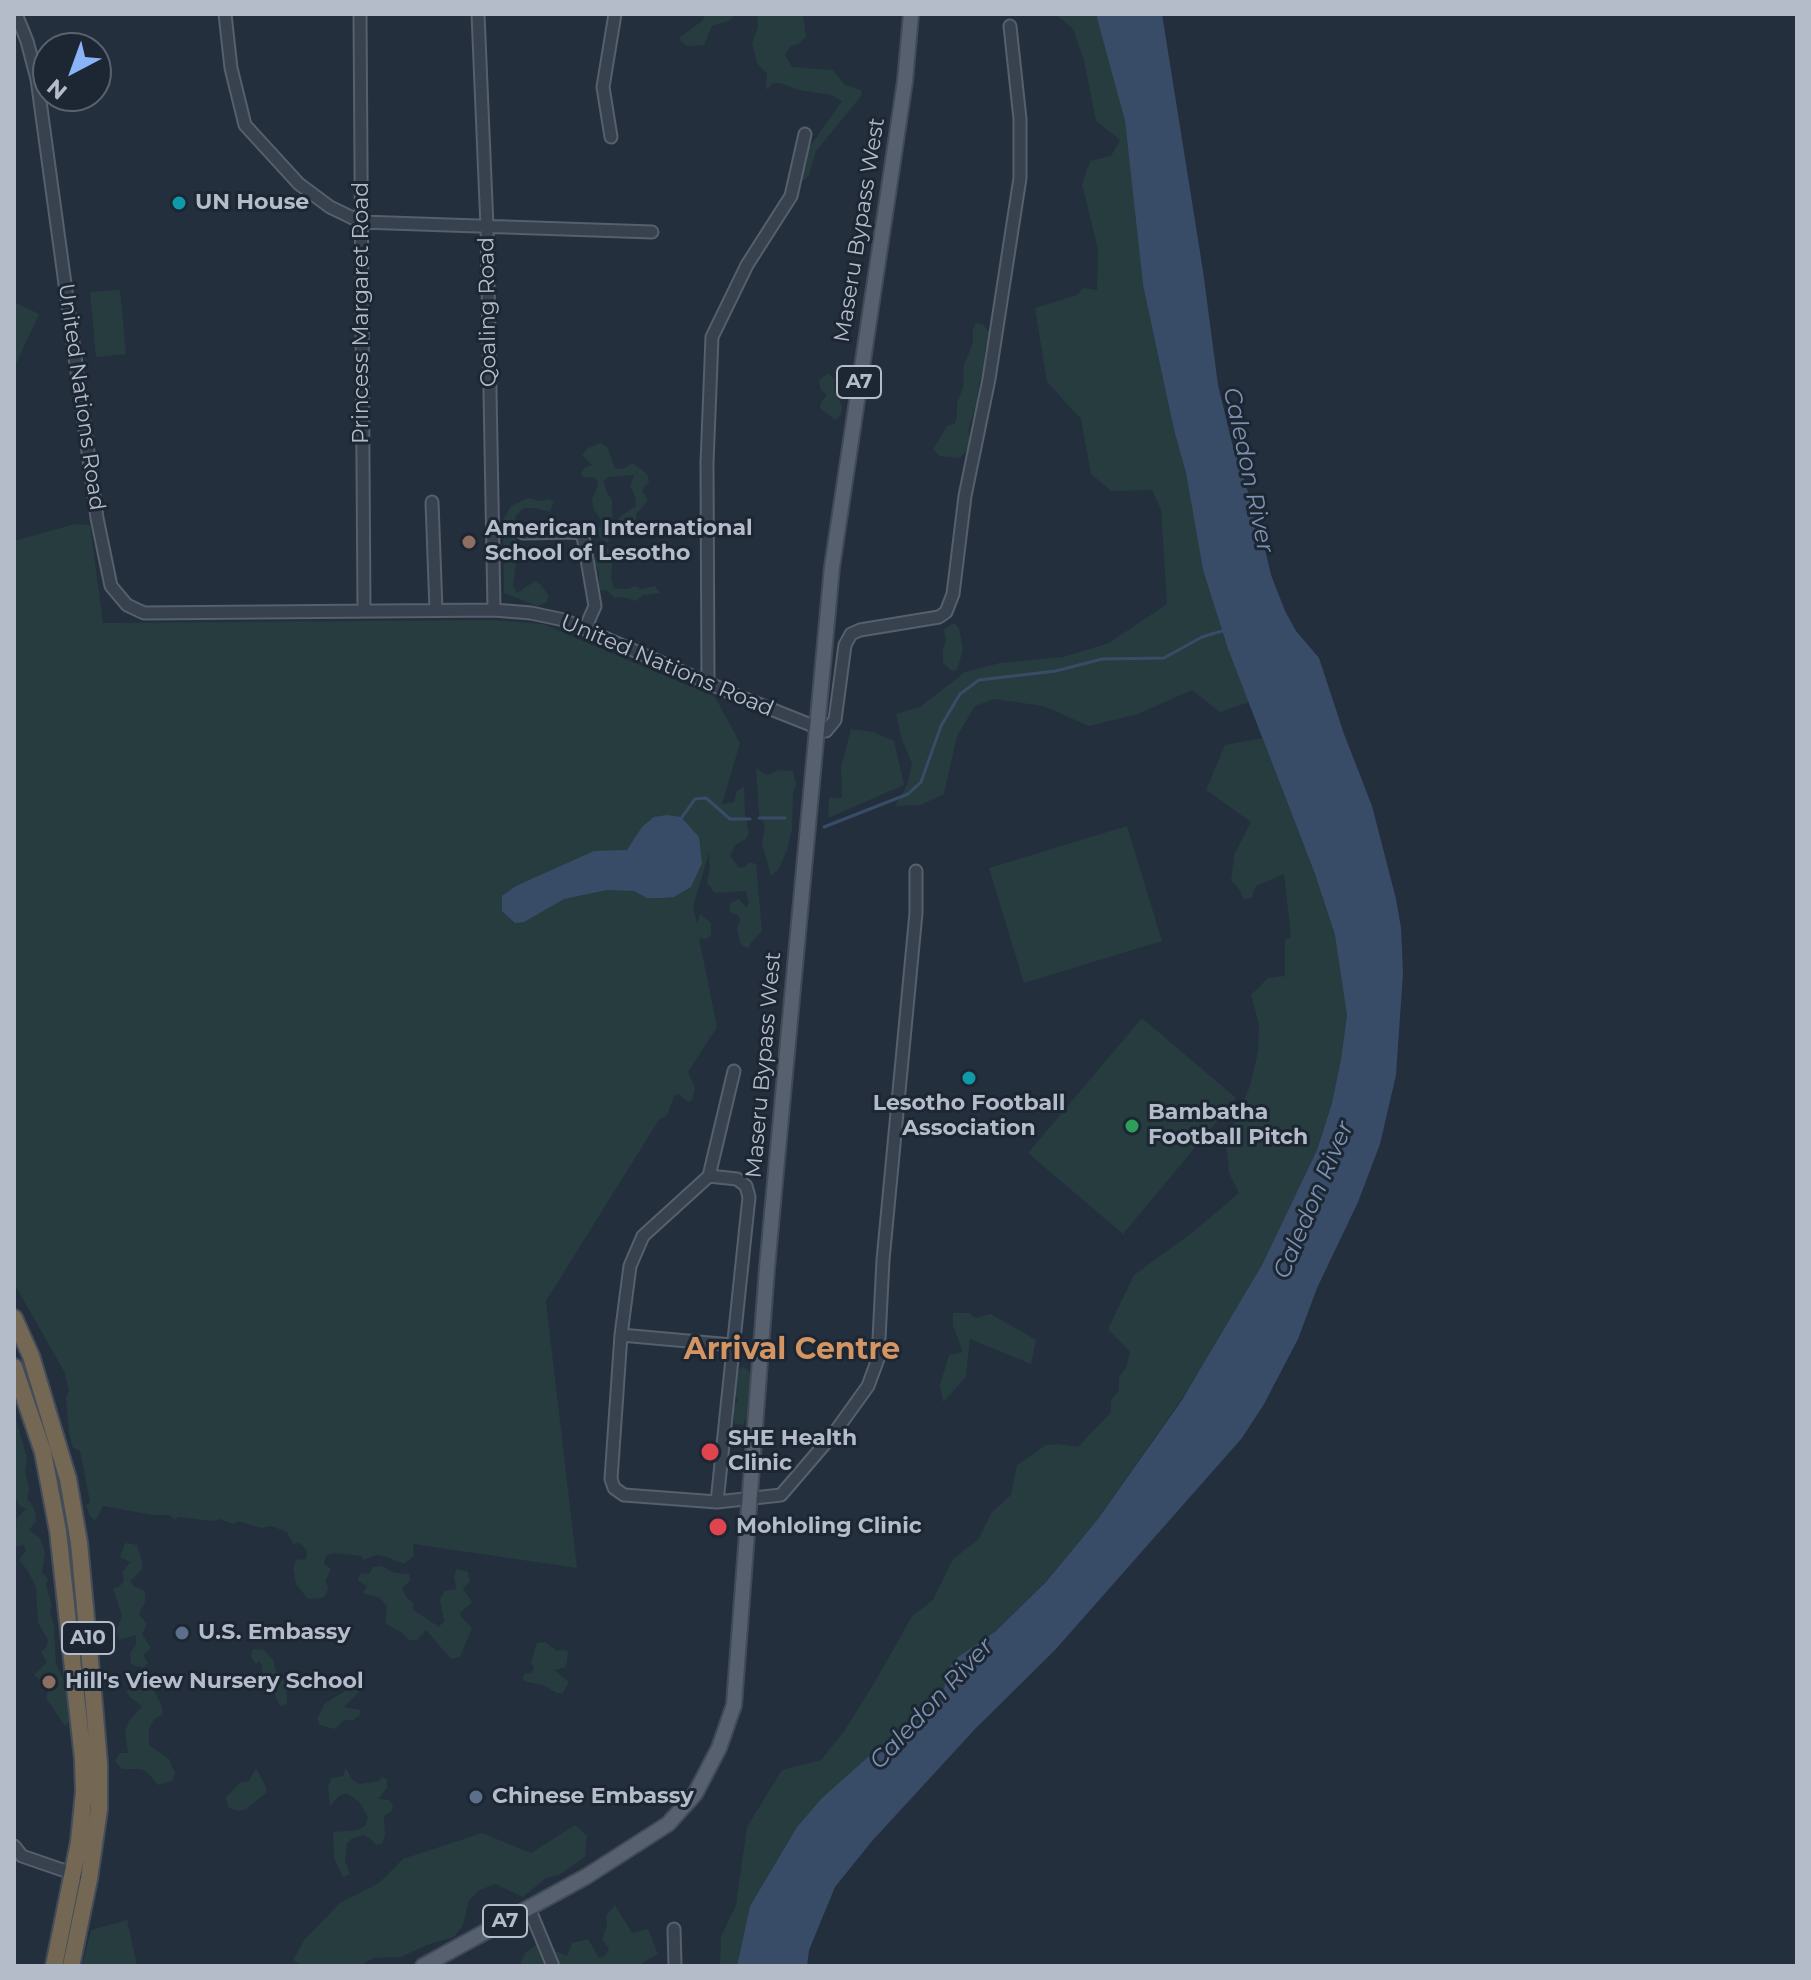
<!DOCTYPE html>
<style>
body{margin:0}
#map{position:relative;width:1811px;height:1980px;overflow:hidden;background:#242f3e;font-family:Montserrat,sans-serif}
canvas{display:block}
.frame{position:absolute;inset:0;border:16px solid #b4bcc9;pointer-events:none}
.north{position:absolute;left:32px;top:32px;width:80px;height:80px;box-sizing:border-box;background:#1d2633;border:2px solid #59626f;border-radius:50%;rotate:221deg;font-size:22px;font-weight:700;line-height:32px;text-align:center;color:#b4bcc9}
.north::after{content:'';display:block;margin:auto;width:28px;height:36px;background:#8ab4f8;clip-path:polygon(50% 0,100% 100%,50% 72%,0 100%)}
</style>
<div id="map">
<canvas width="1811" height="1980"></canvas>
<div class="frame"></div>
<div class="north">N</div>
</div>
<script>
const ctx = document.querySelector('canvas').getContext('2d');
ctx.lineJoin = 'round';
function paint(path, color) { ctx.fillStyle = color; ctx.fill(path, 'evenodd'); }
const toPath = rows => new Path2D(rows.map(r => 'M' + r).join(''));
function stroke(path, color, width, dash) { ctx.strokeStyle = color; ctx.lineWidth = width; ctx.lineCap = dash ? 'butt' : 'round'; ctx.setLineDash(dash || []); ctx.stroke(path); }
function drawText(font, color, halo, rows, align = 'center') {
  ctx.font = font + ' Montserrat,sans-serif'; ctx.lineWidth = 6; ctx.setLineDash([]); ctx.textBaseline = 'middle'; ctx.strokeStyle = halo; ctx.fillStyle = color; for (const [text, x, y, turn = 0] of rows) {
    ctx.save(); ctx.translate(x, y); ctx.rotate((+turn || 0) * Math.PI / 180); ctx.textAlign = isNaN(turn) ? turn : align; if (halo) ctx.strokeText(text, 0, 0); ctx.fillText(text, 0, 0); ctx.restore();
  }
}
const green = toPath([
 [705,14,734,14,731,20,712,26,704,45,688,46,681,42,680,37,702,21],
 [757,14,803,14,806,37,798,44,791,46,785,55,792,67,833,70,845,85,861,90,862,95,816,151,809,175,804,180,799,177,806,152,842,101,831,95,799,90,780,83,774,83,766,90,767,74,757,63,752,43,758,27],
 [1055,14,1096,14,1111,65,1125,121,1143,285,1174,430,1186,473,1203,570,1228,649,1249,702,1220,712,1192,690,1138,714,1089,726,1043,706,994,699,975,706,957,736,944,794,921,805,895,806,907,785,912,764,901,737,896,714,920,707,965,672,1000,663,1063,657,1109,643,1167,604,1161,510,1152,490,1111,491,1091,474,1081,419,1047,382,1035,308,1077,295,1083,288,1097,290,1098,250,1082,184,1090,161,1111,156,1120,140,1096,121,1084,60,1073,29],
 [120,290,126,354,96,357,90,292],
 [14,302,39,314,17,362,14,360],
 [976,323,983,324,989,332,989,341,985,348,984,375,979,383,977,402,968,430,971,446,960,458,939,456,933,449,947,426,954,424,957,418,957,403,963,388,964,365,973,343,973,329],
 [828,373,834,379,834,390,842,406,841,415,835,420,820,408,821,402,827,395,821,390,819,380],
 [600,443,607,447,615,468,623,469,633,463,647,474,649,482,642,490,648,500,637,513,635,526,620,530,615,526,620,517,636,506,635,496,630,486,634,475,608,477,604,481,606,491,612,500,612,526,608,543,601,539,597,528,601,526,601,520,593,508,592,499,598,485,596,478,584,477,581,474,584,468,592,465,582,455,588,448],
 [528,498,541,501,550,499,554,502,550,512,535,508,524,508,515,516,517,554,513,586,517,593,535,581,541,585,549,596,546,603,537,606,504,593,503,531,506,525,504,518,511,506],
 [75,524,90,525,103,623,492,620,543,624,715,697,740,743,722,804,734,802,737,791,744,786,745,814,749,834,746,839,735,845,730,856,739,868,746,866,749,862,756,864,762,931,750,944,749,949,740,944,737,928,740,920,739,916,730,912,729,904,739,899,746,907,749,904,746,891,715,893,707,883,710,868,709,852,693,907,697,924,700,914,711,923,711,936,705,939,699,938,717,1027,688,1072,695,1088,692,1100,688,1102,678,1094,674,1096,668,1113,664,1118,660,1118,546,1301,577,1568,413,1544,414,1556,404,1564,387,1557,376,1555,363,1560,361,1556,334,1553,327,1555,324,1561,325,1565,331,1569,325,1581,328,1587,327,1593,323,1598,308,1599,296,1584,293,1568,296,1560,306,1559,307,1551,300,1543,293,1544,287,1532,271,1526,261,1528,238,1521,233,1524,220,1519,213,1521,179,1517,174,1520,170,1515,153,1515,103,1506,97,1518,95,1520,90,1516,86,1505,90,1502,80,1451,73,1448,69,1433,66,1397,69,1392,65,1373,14,1283,14,541],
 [606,546,613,557,611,577,614,588,628,589,635,586,642,589,655,586,660,593,643,595,636,601,622,597,615,598,606,590,599,590,599,573,594,561,603,547],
 [954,623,959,628,963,650,957,670,952,671,943,663,943,648,946,641,944,629],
 [851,729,873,732,894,741,904,785,828,818,829,798,842,798,841,767],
 [1262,738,1315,874,1335,935,1343,978,1347,1015,1341,1059,1332,1103,1317,1150,1262,1265,1199,1374,1098,1519,1046,1582,996,1631,958,1657,948,1670,942,1699,930,1715,821,1799,797,1827,750,1906,737,1966,720,1966,721,1937,736,1905,747,1827,782,1770,821,1760,845,1730,879,1675,912,1616,933,1600,953,1559,979,1539,991,1513,1011,1495,1017,1465,1046,1445,1058,1444,1078,1447,1111,1412,1111,1400,1119,1390,1119,1377,1126,1368,1130,1352,1108,1329,1134,1275,1193,1232,1239,1193,1229,1173,1226,1141,1250,1086,1258,1052,1259,1024,1251,995,1268,978,1285,976,1285,940,1291,937,1284,874,1256,886,1252,897,1244,900,1238,887,1231,881,1234,855,1251,822,1206,790,1225,745],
 [756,768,767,775,779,770,793,771,796,784,793,794,792,830,787,850,778,870,771,876,762,843,765,826,759,814],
 [1127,826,1162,941,1024,983,989,868],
 [1142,1018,1236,1098,1123,1234,1028,1153],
 [953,1313,969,1313,976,1318,991,1314,1036,1340,1031,1364,970,1339,966,1377,943,1402,940,1385,949,1355,963,1352,953,1326],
 [743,1367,748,1370,756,1384,747,1400,751,1408,743,1425,734,1423,734,1408,738,1400,731,1388,731,1380,738,1370],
 [14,1412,27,1458,25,1471,29,1489,27,1499,33,1506,36,1515,36,1521,29,1530,40,1538,45,1553,42,1572,48,1579,46,1585,52,1606,50,1613,54,1624,56,1664,66,1685,71,1713,71,1721,65,1726,46,1698,52,1679,49,1677,44,1683,34,1675,47,1662,41,1652,47,1646,48,1640,38,1623,36,1587,28,1571,19,1560,26,1550,23,1545,14,1547,17,1518,26,1509,20,1506,14,1495],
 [125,1543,137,1545,143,1564,142,1570,130,1581,134,1586,145,1591,145,1602,139,1614,147,1624,142,1634,151,1648,143,1655,148,1663,143,1668,131,1664,130,1653,136,1644,136,1635,119,1640,116,1631,122,1616,113,1588,120,1586,124,1580,122,1573,130,1562,120,1557],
 [381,1566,395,1573,409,1574,410,1581,402,1588,407,1598,413,1603,413,1610,439,1627,444,1621,440,1600,444,1591,456,1589,454,1576,457,1569,468,1572,470,1581,463,1589,472,1602,459,1614,472,1628,460,1657,451,1659,426,1630,417,1640,409,1640,401,1632,385,1623,387,1607,380,1598,363,1593,367,1586,358,1581,360,1573,369,1574,373,1567],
 [545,1642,557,1651,564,1650,568,1652,566,1667,554,1670,569,1682,563,1693,557,1693,543,1685,527,1682,522,1679,525,1673,530,1674,534,1669,531,1662,537,1643],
 [253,1649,264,1650,274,1661,275,1669,286,1684,287,1704,280,1706,270,1685,262,1680,262,1665,259,1661,256,1664,251,1657],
 [356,1684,361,1690,344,1707,361,1710,359,1716,353,1720,344,1720,335,1729,320,1725,317,1719,324,1704],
 [152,1686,162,1707,162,1715,154,1719,149,1729,149,1745,169,1759,175,1773,172,1781,158,1785,147,1772,141,1769,122,1769,115,1761,120,1753,128,1753,125,1732,129,1721,142,1706,130,1697,126,1690,142,1690],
 [256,1768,266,1787,266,1793,246,1809,238,1811,229,1808,225,1798,241,1782,249,1781],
 [346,1768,352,1780,360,1784,379,1781,382,1777,387,1779,387,1788,378,1799,389,1800,393,1806,392,1811,384,1816,385,1835,382,1844,376,1845,371,1839,363,1835,351,1839,347,1844,345,1861,350,1874,343,1877,334,1858,333,1832,358,1830,365,1826,368,1818,360,1803,347,1793,339,1796,330,1806,328,1786,332,1778,343,1776],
 [575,1825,587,1836,585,1857,559,1875,546,1878,523,1897,495,1884,480,1890,469,1900,463,1925,454,1937,429,1944,401,1957,373,1958,360,1966,303,1966,293,1960,304,1940,340,1903,379,1883,403,1859,482,1833,531,1853],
 [615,1905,632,1933,648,1929,658,1954,637,1966,523,1966,521,1962,525,1953,538,1944,567,1956,572,1943,588,1939,599,1958,605,1956,609,1949,602,1939,607,1926,606,1916],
 [127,1920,137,1966,82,1966,91,1930]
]);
const water = toPath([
 [1096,14,1162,14,1203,271,1218,385,1232,443,1261,532,1271,575,1285,611,1296,631,1319,658,1344,734,1372,806,1396,899,1401,928,1403,973,1396,1075,1380,1144,1358,1202,1317,1288,1298,1339,1264,1404,1242,1438,1055,1650,975,1729,872,1841,835,1887,809,1950,807,1966,737,1966,750,1906,797,1827,821,1799,867,1758,938,1707,942,1699,948,1669,958,1657,996,1631,1046,1582,1098,1519,1182,1400,1262,1265,1317,1150,1332,1103,1341,1059,1347,1015,1335,935,1315,874,1228,649,1203,570,1186,473,1174,430,1143,285,1125,121],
 [667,815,681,817,699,837,702,863,691,887,674,897,660,898,647,898,634,891,607,890,564,899,524,922,515,923,502,911,502,896,516,886,594,851,627,850,642,827,654,817]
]);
const stream = toPath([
 [759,818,785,818],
 [680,820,695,799,706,798,730,819,750,819],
 [824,827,908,794,921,782,941,726,960,694,979,680,1056,671,1102,659,1164,658,1202,637,1222,631]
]);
const minor = toPath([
 [16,14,27,41,37,79,97,518,111,586,127,605,144,613,494,610,531,613,564,620,738,696,826,731,835,720,845,645,851,634,860,630,939,617,946,612,953,594,965,496,989,379,1020,178,1020,119,1010,26],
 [225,14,231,68,245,125,299,184,330,207,361,222,652,232],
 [360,14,364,611],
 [478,14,487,227,494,610],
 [611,137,603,87,615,14],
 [432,502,436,610],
 [523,533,577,532,583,536,595,606,585,629],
 [708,683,707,463,712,337,747,265,791,196,805,134],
 [734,1071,709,1176,643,1236,630,1266,621,1335,611,1479,614,1488,624,1495,717,1502,781,1495,835,1432,868,1386,878,1359,883,1260,916,913,916,871],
 [709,1176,737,1179,746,1186,749,1197,717,1502],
 [621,1335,732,1345],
 [14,1846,22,1856,77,1875],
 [529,1908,553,1966],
 [674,1929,675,1966]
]);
const major = toPath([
 [423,1966,587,1876,668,1824,695,1794,719,1748,734,1705,767,1268,832,567,905,81,911,14]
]);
const highway = toPath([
 [14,1318,31,1356,68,1479,79,1543,94,1704,99,1764,99,1809,89,1879,71,1966],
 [14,1367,43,1452,58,1531,83,1759,84,1792,79,1842,54,1966]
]);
const markers = [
 [179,203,8,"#0f9aa8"],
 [469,542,8,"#8d6e63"],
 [969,1078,8,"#0f9aa8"],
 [1132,1126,8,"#2e9e5b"],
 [710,1452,10,"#e0444e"],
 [718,1527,10,"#e0444e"],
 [182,1633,8,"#5c6f8a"],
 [49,1682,8,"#8d6e63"],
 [476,1797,8,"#5c6f8a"]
];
const shields = [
 [859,382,44],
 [88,1638,52],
 [505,1921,44]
];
const shieldNames = [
 ["A7",859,382],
 ["A10",88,1638],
 ["A7",505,1921]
];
const poiNames = [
 ["UN House",195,203],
 ["American International",485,529],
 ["School of Lesotho",485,554],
 ["Lesotho Football",969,1104,"center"],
 ["Association",969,1129,"center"],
 ["Bambatha",1148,1113],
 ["Football Pitch",1148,1138],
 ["SHE Health",728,1439],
 ["Clinic",728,1464],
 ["Mohloling Clinic",736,1527],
 ["U.S. Embassy",198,1633],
 ["Hill's View Nursery School",65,1682],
 ["Chinese Embassy",492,1797]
];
const streetNames = [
 ["Maseru Bypass West",860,230,-81],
 ["Qoaling Road",488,312,-91],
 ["Princess Margaret Road",362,313,-90],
 ["United Nations Road",81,397,82],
 ["United Nations Road",667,666,23],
 ["Maseru Bypass West",764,1065,-85]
];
const waterNames = [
 ["Caledon River",1248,470,78],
 ["Caledon River",1314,1200,-67],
 ["Caledon River",932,1704,-47]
];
const districtNames = [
 ["Arrival Centre",792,1350]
];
paint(green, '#263c3f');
paint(water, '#394c67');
stroke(stream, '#394c67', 3);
stroke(minor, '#565f6c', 15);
stroke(major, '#414a57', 18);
stroke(highway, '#434c59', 20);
stroke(minor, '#38414e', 11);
stroke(major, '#56606e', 14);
stroke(highway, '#746855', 16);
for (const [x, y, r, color] of markers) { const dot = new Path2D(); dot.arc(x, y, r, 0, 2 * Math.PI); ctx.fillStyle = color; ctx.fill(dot); stroke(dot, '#1d2633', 3); }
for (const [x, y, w] of shields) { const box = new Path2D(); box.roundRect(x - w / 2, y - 16, w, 32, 6); ctx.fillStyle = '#1d2633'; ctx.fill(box); stroke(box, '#b4bcc9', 2); }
drawText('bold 20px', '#b4bcc9', null, shieldNames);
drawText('bold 22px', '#b4bcc9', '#1d2633', poiNames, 'left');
drawText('22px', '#b4bcc9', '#1d2633', streetNames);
drawText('italic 24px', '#7c92b1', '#1d2633', waterNames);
drawText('bold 30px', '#d59563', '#1d2633', districtNames);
</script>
